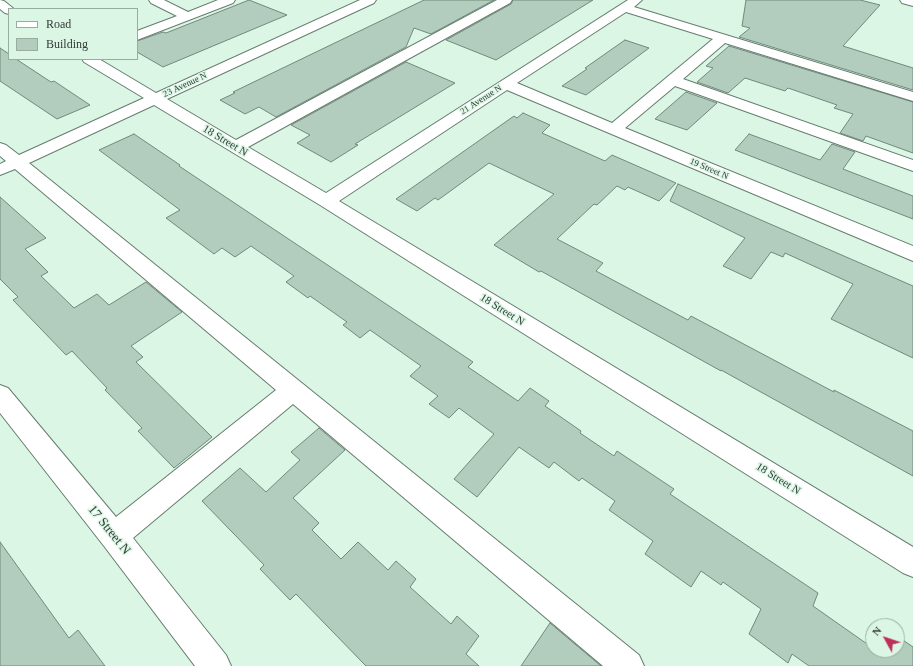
<!DOCTYPE html>
<style>
body{margin:0}
#map{position:relative;width:913px;height:666px;overflow:hidden;background:#dcf6e6;font-family:"Times New Roman",serif}
canvas{display:block}
.legend{position:absolute;left:8px;top:8px;width:130px;height:52px;box-sizing:border-box;background:#dcf6e6;border:1px solid #98aca0;margin:0;padding:5px 7px;list-style:none;font-size:12px;color:#313c36}
.legend li{display:flex;align-items:center;gap:8px;height:20px}
.legend b{width:20px;border:1px solid #98aca0}
.north{position:absolute;left:865px;top:618px;width:40px;height:40px;box-sizing:border-box;background:#dcf6e6;border:1px solid #98aca0;border-radius:50%;rotate:310deg;font-size:11px;font-weight:700;line-height:16px;text-align:center;color:#313c36}
.north::after{content:'';display:block;margin:auto;width:14px;height:18px;background:#bf3057;clip-path:polygon(50% 0,100% 100%,50% 72%,0 100%)}
</style>
<div id="map">
<canvas width="913" height="666"></canvas>
<ul class="legend">
<li><b style="height:5px;background:#fff"></b>Road</li>
<li><b style="height:11px;background:#b2ccbd"></b>Building</li>
</ul>
<div class="north">N</div>
</div>
<script>
const ctx = document.querySelector('canvas').getContext('2d');
ctx.lineJoin = 'round';
function paint(path, color) { ctx.fillStyle = color; ctx.fill(path, 'evenodd'); }
const toPath = rows => new Path2D(rows.map(r => 'M' + r).join(''));
function stroke(path, color, width, dash) { ctx.strokeStyle = color; ctx.lineWidth = width; ctx.lineCap = dash ? 'butt' : 'round'; ctx.setLineDash(dash || []); ctx.stroke(path); }
function drawText(font, color, halo, rows, align = 'center') {
  ctx.font = font + ' "Times New Roman",serif'; ctx.lineWidth = 3; ctx.setLineDash([]); ctx.textBaseline = 'middle'; ctx.strokeStyle = halo; ctx.fillStyle = color; for (const [text, x, y, turn = 0] of rows) {
    ctx.save(); ctx.translate(x, y); ctx.rotate((+turn || 0) * Math.PI / 180); ctx.textAlign = isNaN(turn) ? turn : align; if (halo) ctx.strokeText(text, 0, 0); ctx.fillText(text, 0, 0); ctx.restore();
  }
}
const building = toPath([
 [249,0,287,15,163,67,137,52,137,41,163,32,166,33,249,0],
 [424,0,494,0,431,34,414,28,406,47,276,117,259,107,245,114,220,100,235,93,233,92,424,0],
 [513,0,593,0,496,60,446,40,511,4,513,0],
 [746,0,860,0,880,5,843,46,913,68,913,90,739,37,750,28,742,26,746,0],
 [625,40,649,48,586,95,562,86,587,69,585,68,625,40],
 [729,46,913,102,913,153,866,136,863,141,840,133,853,114,834,108,837,105,788,88,785,91,745,78,728,93,697,82,713,68,706,66,729,46],
 [0,48,9,54,9,59,16,59,51,82,54,81,90,105,57,119,0,81,0,48],
 [406,62,455,83,355,144,358,145,331,162,297,143,310,135,291,125,406,62],
 [686,92,717,103,687,130,655,119,686,92],
 [523,113,550,125,542,133,605,161,612,155,676,183,659,201,628,187,625,190,617,186,597,205,594,204,557,239,603,263,596,271,688,320,691,316,834,392,834,390,913,431,913,476,721,370,721,371,541,271,539,272,494,245,554,194,489,163,438,200,435,198,417,211,396,199,514,116,517,118,523,113],
 [134,134,180,165,179,166,473,362,468,367,518,401,530,388,549,401,545,406,581,431,580,433,614,456,617,451,674,489,670,494,818,593,813,606,870,646,873,638,873,650,897,650,897,636,913,647,913,666,809,666,792,654,788,663,749,634,761,609,723,582,721,585,701,571,691,587,645,554,653,541,609,510,615,501,582,478,579,481,554,462,549,468,519,447,477,497,454,479,494,434,459,408,449,418,429,404,438,396,410,376,421,366,370,330,360,338,343,325,347,322,310,296,308,298,286,282,294,276,251,246,235,257,222,248,214,254,166,218,180,210,99,150,134,134],
 [749,134,820,160,832,144,855,152,843,169,913,196,913,219,735,150,749,134],
 [678,184,913,286,913,358,831,319,853,284,785,253,783,257,771,252,751,279,723,266,745,238,670,201,678,184],
 [0,197,46,238,25,249,48,272,41,276,74,308,97,294,109,305,146,282,182,312,131,346,143,357,136,362,212,437,174,468,138,431,142,428,105,390,107,388,72,351,66,355,13,300,18,297,0,279,0,197],
 [319,428,345,450,293,498,319,523,312,530,341,559,358,542,388,570,396,561,416,579,410,587,451,624,457,616,479,636,466,654,479,666,366,666,296,594,290,600,260,569,264,565,202,501,240,468,266,492,300,460,291,452,319,428],
 [0,542,69,638,78,630,105,666,0,666,0,542],
 [550,623,601,666,521,666,550,623]
]);
const minor = toPath([
 [0,0,4,1,14,9,9,9,9,14,5,13,0,9,0,0],
 [149,0,164,0,188,12,218,0,235,0,233,3,137,40,137,31,177,16,151,3,149,0],
 [360,0,376,0,374,3,167,99,236,140,497,0,512,0,510,3,248,147,326,193,628,0,642,0,634,7,913,92,913,101,725,43,683,79,913,160,913,171,675,86,625,128,913,246,913,261,507,90,339,201,913,547,913,577,903,573,320,205,154,105,29,163,639,655,644,666,603,666,293,404,133,538,226,655,231,666,195,666,104,546,0,413,0,385,8,388,116,517,276,390,15,169,0,175,0,164,6,161,0,156,0,143,6,145,19,155,144,98,84,62,82,59,99,59,156,93,360,0],
 [626,12,713,39,612,123,517,83,626,12],
 [900,0,913,0,913,6,902,3,900,0]
]);
const farStreetnames = [
 ["23 Avenue N",185,85,-25],
 ["21 Avenue N",481,100,-33],
 ["19 Street N",709,169,23]
];
const streetNames = [
 ["18 Street N",225,141,31],
 ["18 Street N",502,310,32],
 ["18 Street N",778,479,32]
];
const nearStreetnames = [
 ["17 Street N",109,530,51]
];
paint(building, '#b2ccbd');
stroke(building, '#71897b', 1);
stroke(minor, '#657d6f', 2);
paint(minor, '#fff');
drawText('9px', '#313c36', '#dcf6e6', farStreetnames);
drawText('11px', '#313c36', '#dcf6e6', streetNames);
drawText('13px', '#313c36', '#dcf6e6', nearStreetnames);
</script>
